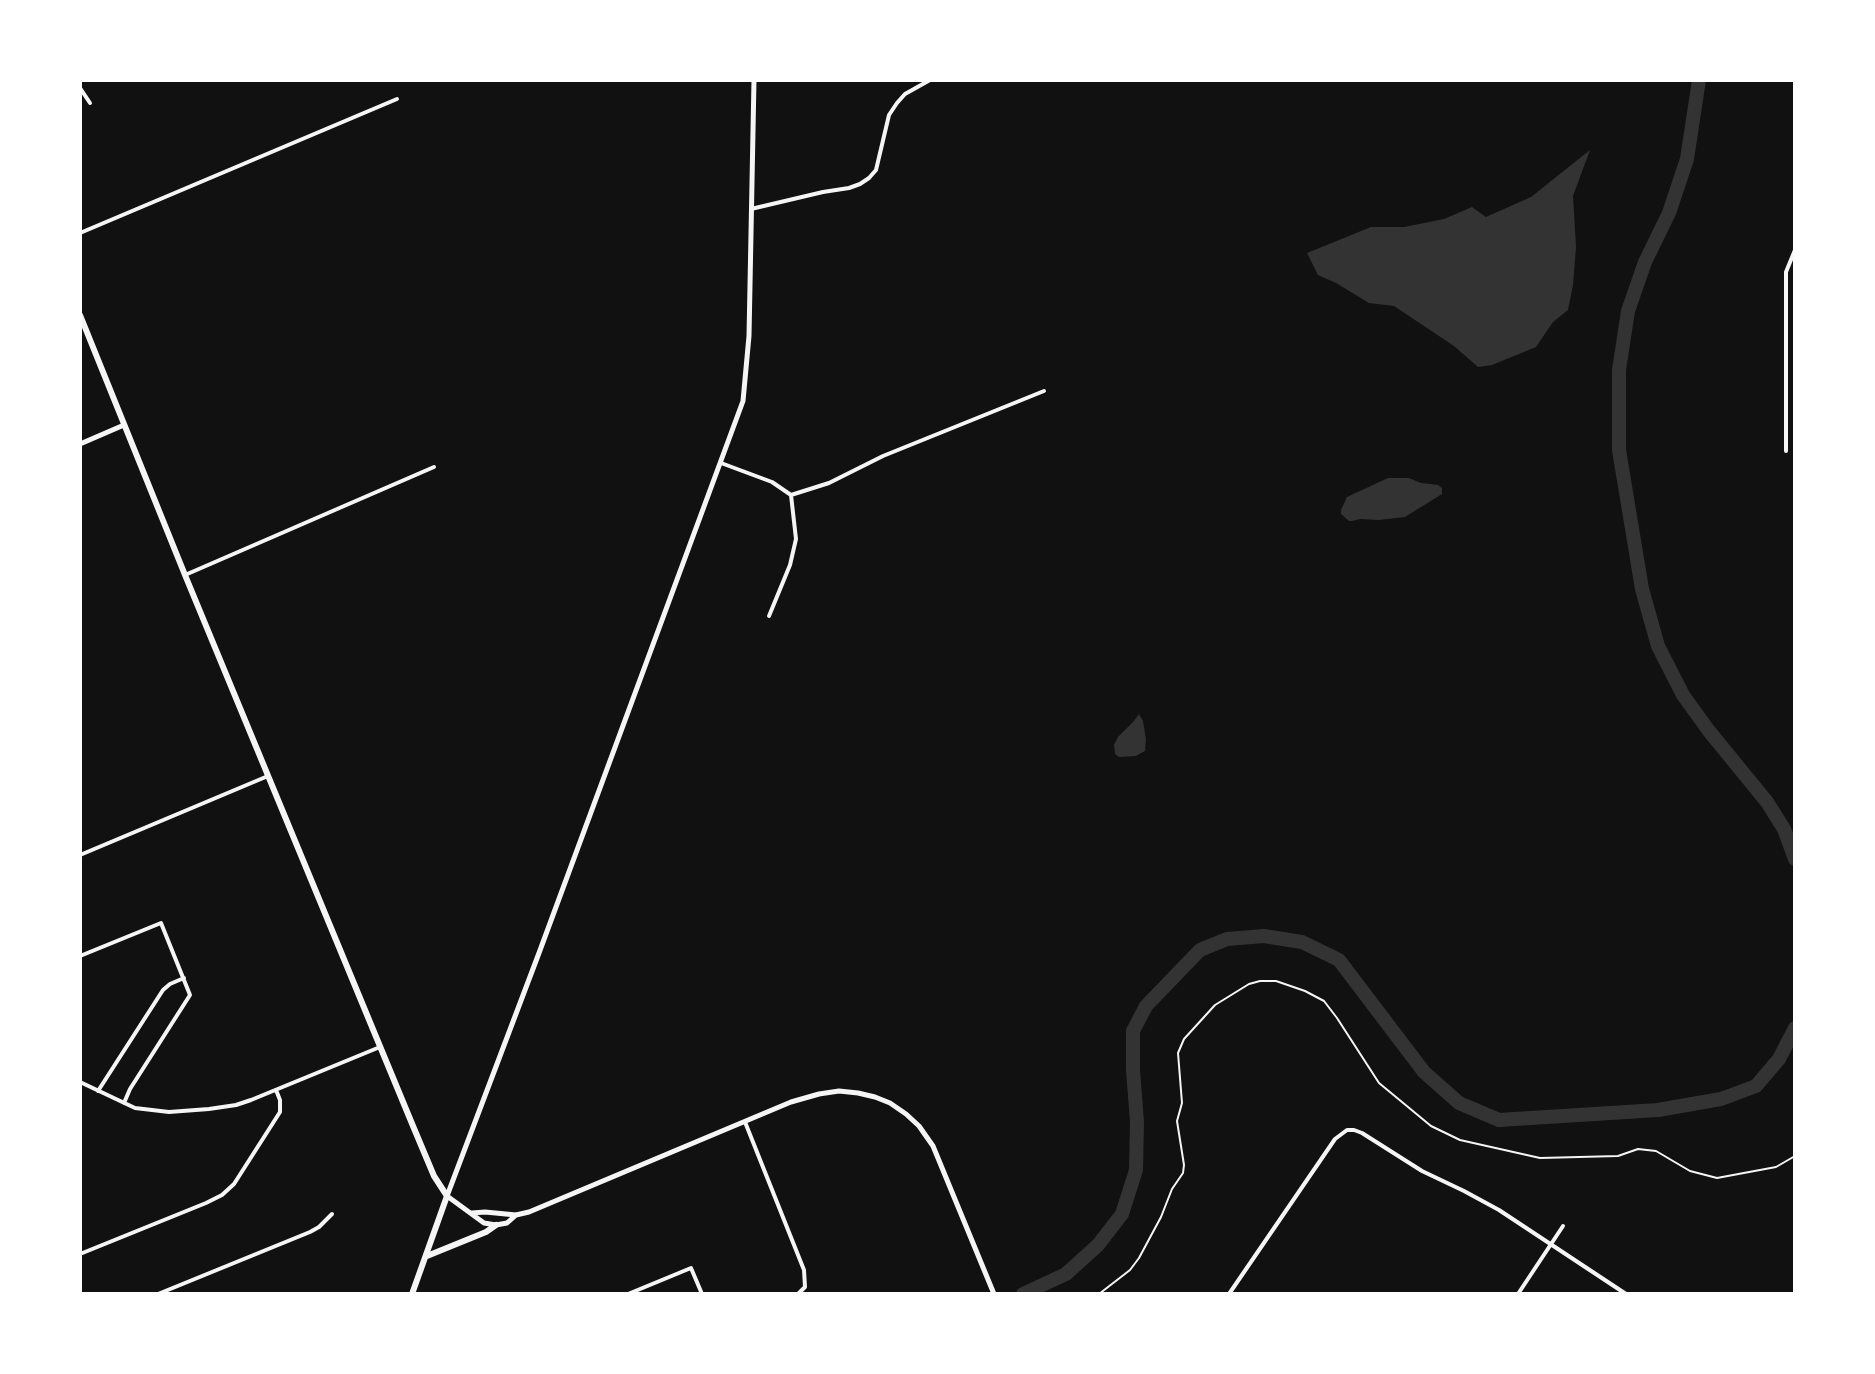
<!DOCTYPE html>
<style>
body{margin:0}
#map{position:relative;width:1875px;height:1374px;overflow:hidden;background:#111;font-family:Montserrat,sans-serif}
canvas{display:block}
.frame{position:absolute;inset:0;border:82px solid #fff;pointer-events:none}
</style>
<div id="map">
<canvas width="1875" height="1374"></canvas>
<div class="frame"></div>
</div>
<script>
const ctx = document.querySelector('canvas').getContext('2d');
ctx.lineJoin = 'round';
function paint(path, color) { ctx.fillStyle = color; ctx.fill(path, 'evenodd'); }
const toPath = rows => new Path2D(rows.map(r => 'M' + r).join(''));
function stroke(path, color, width, dash) { ctx.strokeStyle = color; ctx.lineWidth = width; ctx.lineCap = dash ? 'butt' : 'round'; ctx.setLineDash(dash || []); ctx.stroke(path); }
const water = toPath([
 [1590,150,1573,196,1576,247,1573,285,1568,310,1553,322,1536,347,1492,365,1478,367,1454,346,1394,306,1369,303,1336,283,1318,275,1307,253,1371,227,1404,227,1444,219,1472,207,1486,217,1531,197],
 [1388,478,1409,478,1421,483,1438,485,1442,488,1442,494,1405,517,1379,520,1360,519,1352,521,1349,521,1341,514,1341,510,1347,497],
 [1139,714,1143,721,1146,739,1145,751,1136,756,1119,757,1115,754,1114,745,1118,737,1134,721]
]);
const river = toPath([
 [1699,80,1687,159,1669,213,1645,262,1628,311,1619,370,1619,450,1642,589,1658,646,1683,695,1709,731,1767,802,1784,829,1795,859],
 [1023,1294,1066,1274,1098,1245,1122,1214,1136,1170,1137,1122,1133,1070,1133,1031,1146,1006,1200,950,1227,939,1264,936,1302,942,1339,960,1424,1072,1459,1103,1499,1120,1658,1110,1721,1099,1756,1086,1779,1059,1795,1028]
]);
const path = toPath([
 [1099,1294,1130,1270,1139,1258,1161,1217,1172,1189,1183,1173,1184,1165,1177,1121,1182,1103,1178,1053,1184,1039,1215,1005,1249,984,1260,981,1276,981,1305,991,1324,1001,1337,1018,1379,1083,1431,1126,1460,1140,1540,1158,1618,1156,1638,1149,1656,1151,1690,1171,1717,1178,1776,1167,1795,1156]
]);
const minor = toPath([
 [80,88,90,103],
 [751,209,823,192,849,188,860,184,869,178,876,170,889,115,897,103,905,94,930,80],
 [80,233,397,99],
 [1786,451,1786,272,1795,250],
 [721,463,772,482,791,495,829,483,883,456,1044,391],
 [185,575,434,467],
 [769,616,790,565,796,539,791,495],
 [80,855,268,776],
 [80,956,161,923,190,995,130,1089,124,1103],
 [80,1082,135,1108,169,1112,209,1109,236,1105,251,1100,380,1047],
 [98,1091,163,990,170,984,184,978],
 [745,1122,804,1270,805,1287,798,1294],
 [80,1254,206,1203,222,1195,234,1184,280,1112,280,1100,276,1090],
 [158,1294,310,1232,319,1227,332,1214],
 [628,1294,691,1268,702,1294],
 [1229,1294,1335,1139,1347,1130,1354,1130,1362,1133,1422,1171,1464,1191,1499,1210,1626,1294],
 [1518,1294,1563,1226]
]);
const tertiary = toPath([
 [80,444,124,425],
 [472,1213,485,1212,516,1215,529,1212,791,1102,819,1094,839,1091,858,1093,875,1097,890,1103,906,1114,919,1126,933,1146,994,1294],
 [516,1215,507,1223,496,1225,484,1223,447,1196,539,953,743,401,749,336,754,80]
]);
const primary = toPath([
 [80,315,185,575,413,1126,434,1176,447,1196,412,1294],
 [427,1256,486,1232,496,1225]
]);
paint(water, '#333');
stroke(river, '#333', 14);
stroke(path, '#f5f5f5', 2);
stroke(minor, '#f5f5f5', 4);
stroke(tertiary, '#f5f5f5', 5);
stroke(primary, '#f5f5f5', 6);
</script>
